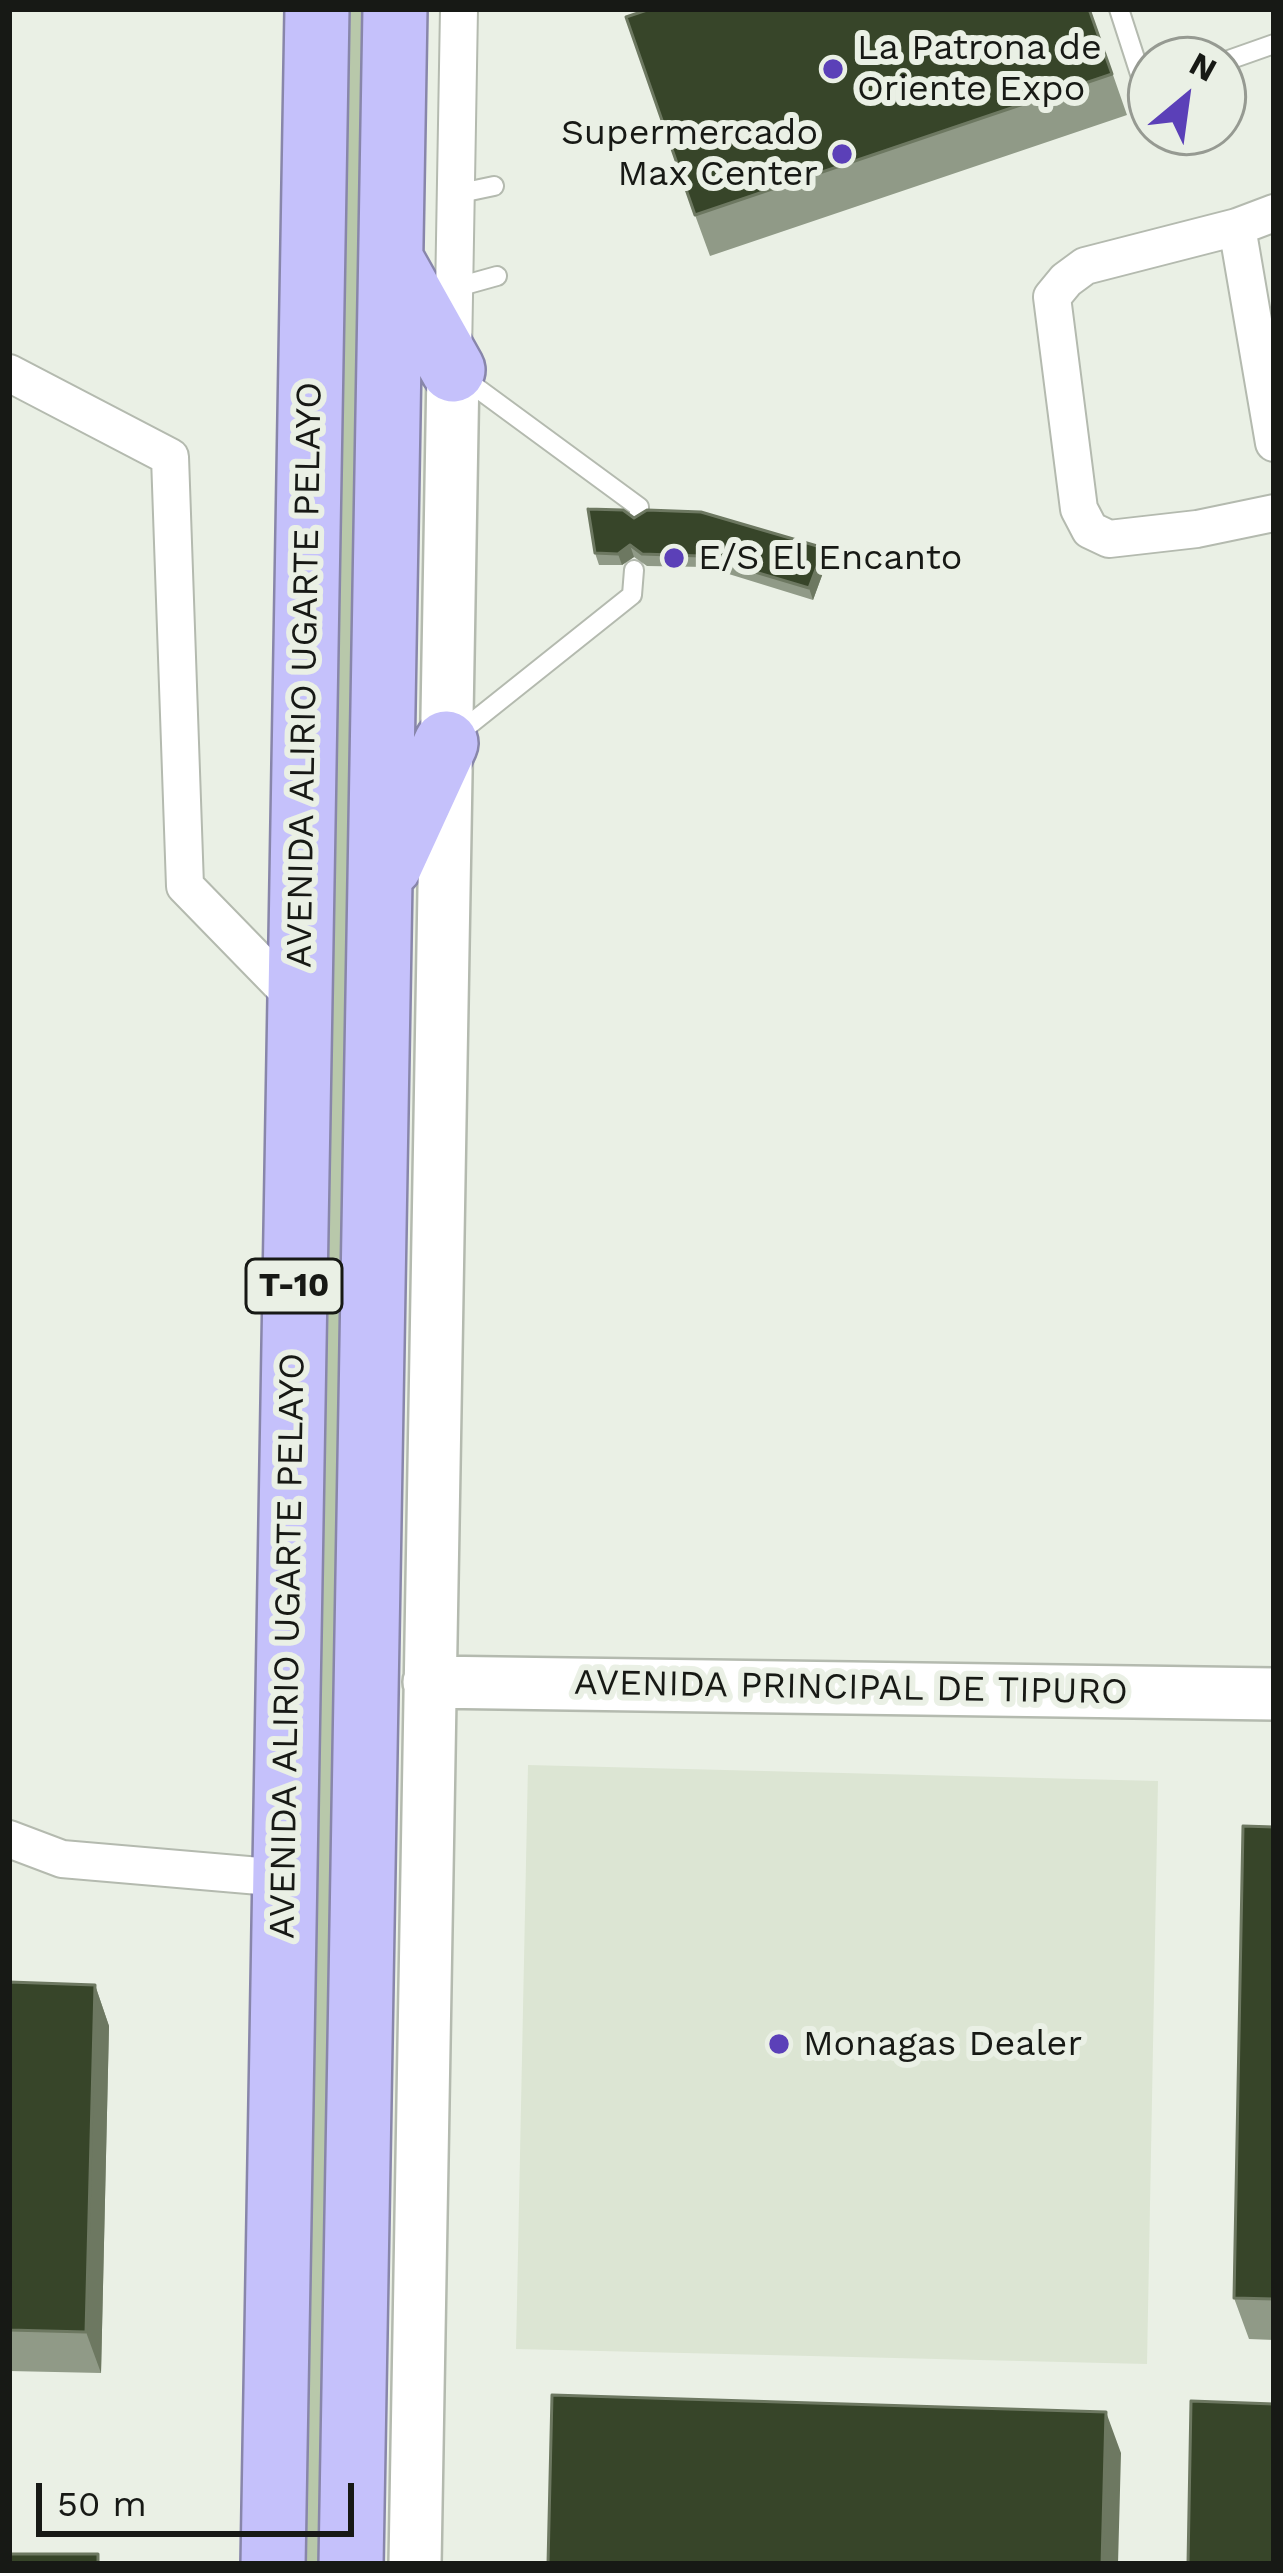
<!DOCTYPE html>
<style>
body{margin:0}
#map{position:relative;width:1283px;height:2573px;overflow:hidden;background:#eaf0e5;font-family:"Work Sans",sans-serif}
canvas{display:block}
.frame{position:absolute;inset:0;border:12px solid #171915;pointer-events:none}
.north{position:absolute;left:1127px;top:36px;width:120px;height:120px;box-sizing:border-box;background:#eaf0e5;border:3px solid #969a92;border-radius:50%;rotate:29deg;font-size:33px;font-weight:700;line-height:48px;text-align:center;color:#171915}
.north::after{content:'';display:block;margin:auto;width:42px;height:54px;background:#5b40b8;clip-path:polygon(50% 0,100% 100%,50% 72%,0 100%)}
.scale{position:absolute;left:36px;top:2483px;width:318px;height:54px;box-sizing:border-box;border:6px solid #171915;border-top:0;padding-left:15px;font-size:36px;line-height:42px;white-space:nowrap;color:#171915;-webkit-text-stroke:9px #eaf0e5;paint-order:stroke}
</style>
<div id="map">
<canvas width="1283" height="2573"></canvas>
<div class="frame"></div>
<div class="north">N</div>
<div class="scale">50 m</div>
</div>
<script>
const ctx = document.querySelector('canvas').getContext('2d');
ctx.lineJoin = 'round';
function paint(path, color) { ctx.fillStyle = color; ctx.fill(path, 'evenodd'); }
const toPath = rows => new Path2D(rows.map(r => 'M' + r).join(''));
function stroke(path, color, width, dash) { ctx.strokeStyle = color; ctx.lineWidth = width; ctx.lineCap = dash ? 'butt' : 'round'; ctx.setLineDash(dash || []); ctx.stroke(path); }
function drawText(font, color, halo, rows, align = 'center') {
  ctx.font = font + ' "Work Sans",sans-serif'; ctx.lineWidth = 12; ctx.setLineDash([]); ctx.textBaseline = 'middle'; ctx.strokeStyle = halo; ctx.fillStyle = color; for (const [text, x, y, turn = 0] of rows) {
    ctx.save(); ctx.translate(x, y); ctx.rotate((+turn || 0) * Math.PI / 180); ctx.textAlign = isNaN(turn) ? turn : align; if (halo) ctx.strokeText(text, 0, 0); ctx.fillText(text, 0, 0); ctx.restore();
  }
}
const built = toPath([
 [528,1765,1158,1781,1147,2364,516,2349]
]);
const green = toPath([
 [349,9,368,9,323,2564,304,2564]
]);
const lane = toPath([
 [1119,9,1141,77,1151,85],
 [1223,62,1274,44],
 [456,194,494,186],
 [454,288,497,276],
 [462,377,639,507,639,516],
 [454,737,632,595,634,570]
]);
const street = toPath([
 [1274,213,1237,227,1085,266,1066,280,1052,297,1079,509,1090,530,1109,539,1197,529,1274,513],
 [1237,227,1274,443],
 [453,354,459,9],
 [9,373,170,457,185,886,299,1003],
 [9,1839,62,1859,283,1878]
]);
const secondary = toPath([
 [429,1682,1274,1694],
 [415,2564,453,370]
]);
const highway = toPath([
 [392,261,453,370],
 [390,865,446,743],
 [273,2564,317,9],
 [351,2564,395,9]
]);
const wall = toPath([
 [1090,9,1127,115,710,256,695,215],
 [634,518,824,548,828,559,813,600,706,567,647,566,634,557,622,565,599,565,595,553],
 [1274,1827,1274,2340,1249,2339,1234,2298],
 [9,1982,95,1985,109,2026,101,2373,9,2371]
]);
const shadedWall = toPath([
 [630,545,634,557,622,565,618,554],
 [824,548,828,559,813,600,809,588],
 [95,1985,109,2026,101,2373,86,2332],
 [1106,2412,1121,2453,1118,2564,1102,2564]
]);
const building = toPath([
 [650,9,1089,9,1112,74,695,215,626,17,650,9],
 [588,509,623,510,634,518,647,510,701,512,824,548,809,588,701,556,642,554,630,545,618,554,595,553,588,509],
 [1243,1826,1274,1827,1274,2299,1234,2298,1243,1826],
 [9,1982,95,1985,86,2332,9,2330,9,1982],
 [552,2395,1106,2412,1102,2564,548,2564,552,2395],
 [1191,2401,1274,2404,1274,2564,1188,2564,1191,2401],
 [9,2554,98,2554,98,2564,9,2564,9,2554]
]);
const markers = [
 [833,69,12,"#5b40b8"],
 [842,154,12,"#5b40b8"],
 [674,558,12,"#5b40b8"],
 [779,2044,12,"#5b40b8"]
];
const shields = [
 [294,1286,96]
];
const shieldNames = [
 ["T-10",294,1286]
];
const poiNames = [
 ["La Patrona de",857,48],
 ["Oriente Expo",857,89],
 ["Supermercado",818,133,"right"],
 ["Max Center",818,174,"right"],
 ["E/S El Encanto",698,558],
 ["Monagas Dealer",803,2044]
];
const streetNames = [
 ["AVENIDA ALIRIO UGARTE PELAYO",305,675,-89],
 ["AVENIDA ALIRIO UGARTE PELAYO",288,1646,-89],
 ["AVENIDA PRINCIPAL DE TIPURO",851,1688,1]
];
paint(built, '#dce5d3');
paint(green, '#b8c8aa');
stroke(lane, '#b4baaf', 22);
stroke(street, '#b4baaf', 40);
stroke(secondary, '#b4baaf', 56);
stroke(highway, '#8886aa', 68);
stroke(lane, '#fff', 18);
stroke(street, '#fff', 36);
stroke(secondary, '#fff', 51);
stroke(highway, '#c5c1fb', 63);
paint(wall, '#909a87');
paint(shadedWall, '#6d7861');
paint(building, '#374529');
stroke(building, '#6d7861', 3);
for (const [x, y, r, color] of markers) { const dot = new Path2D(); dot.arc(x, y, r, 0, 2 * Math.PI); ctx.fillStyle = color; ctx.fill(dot); stroke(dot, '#eaf0e5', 4.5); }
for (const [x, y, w] of shields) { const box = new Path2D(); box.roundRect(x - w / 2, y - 27, w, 54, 9); ctx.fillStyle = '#eaf0e5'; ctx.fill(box); stroke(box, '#171915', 3); }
drawText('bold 33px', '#171915', null, shieldNames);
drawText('36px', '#171915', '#eaf0e5', poiNames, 'left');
drawText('36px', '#171915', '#eaf0e5', streetNames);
</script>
